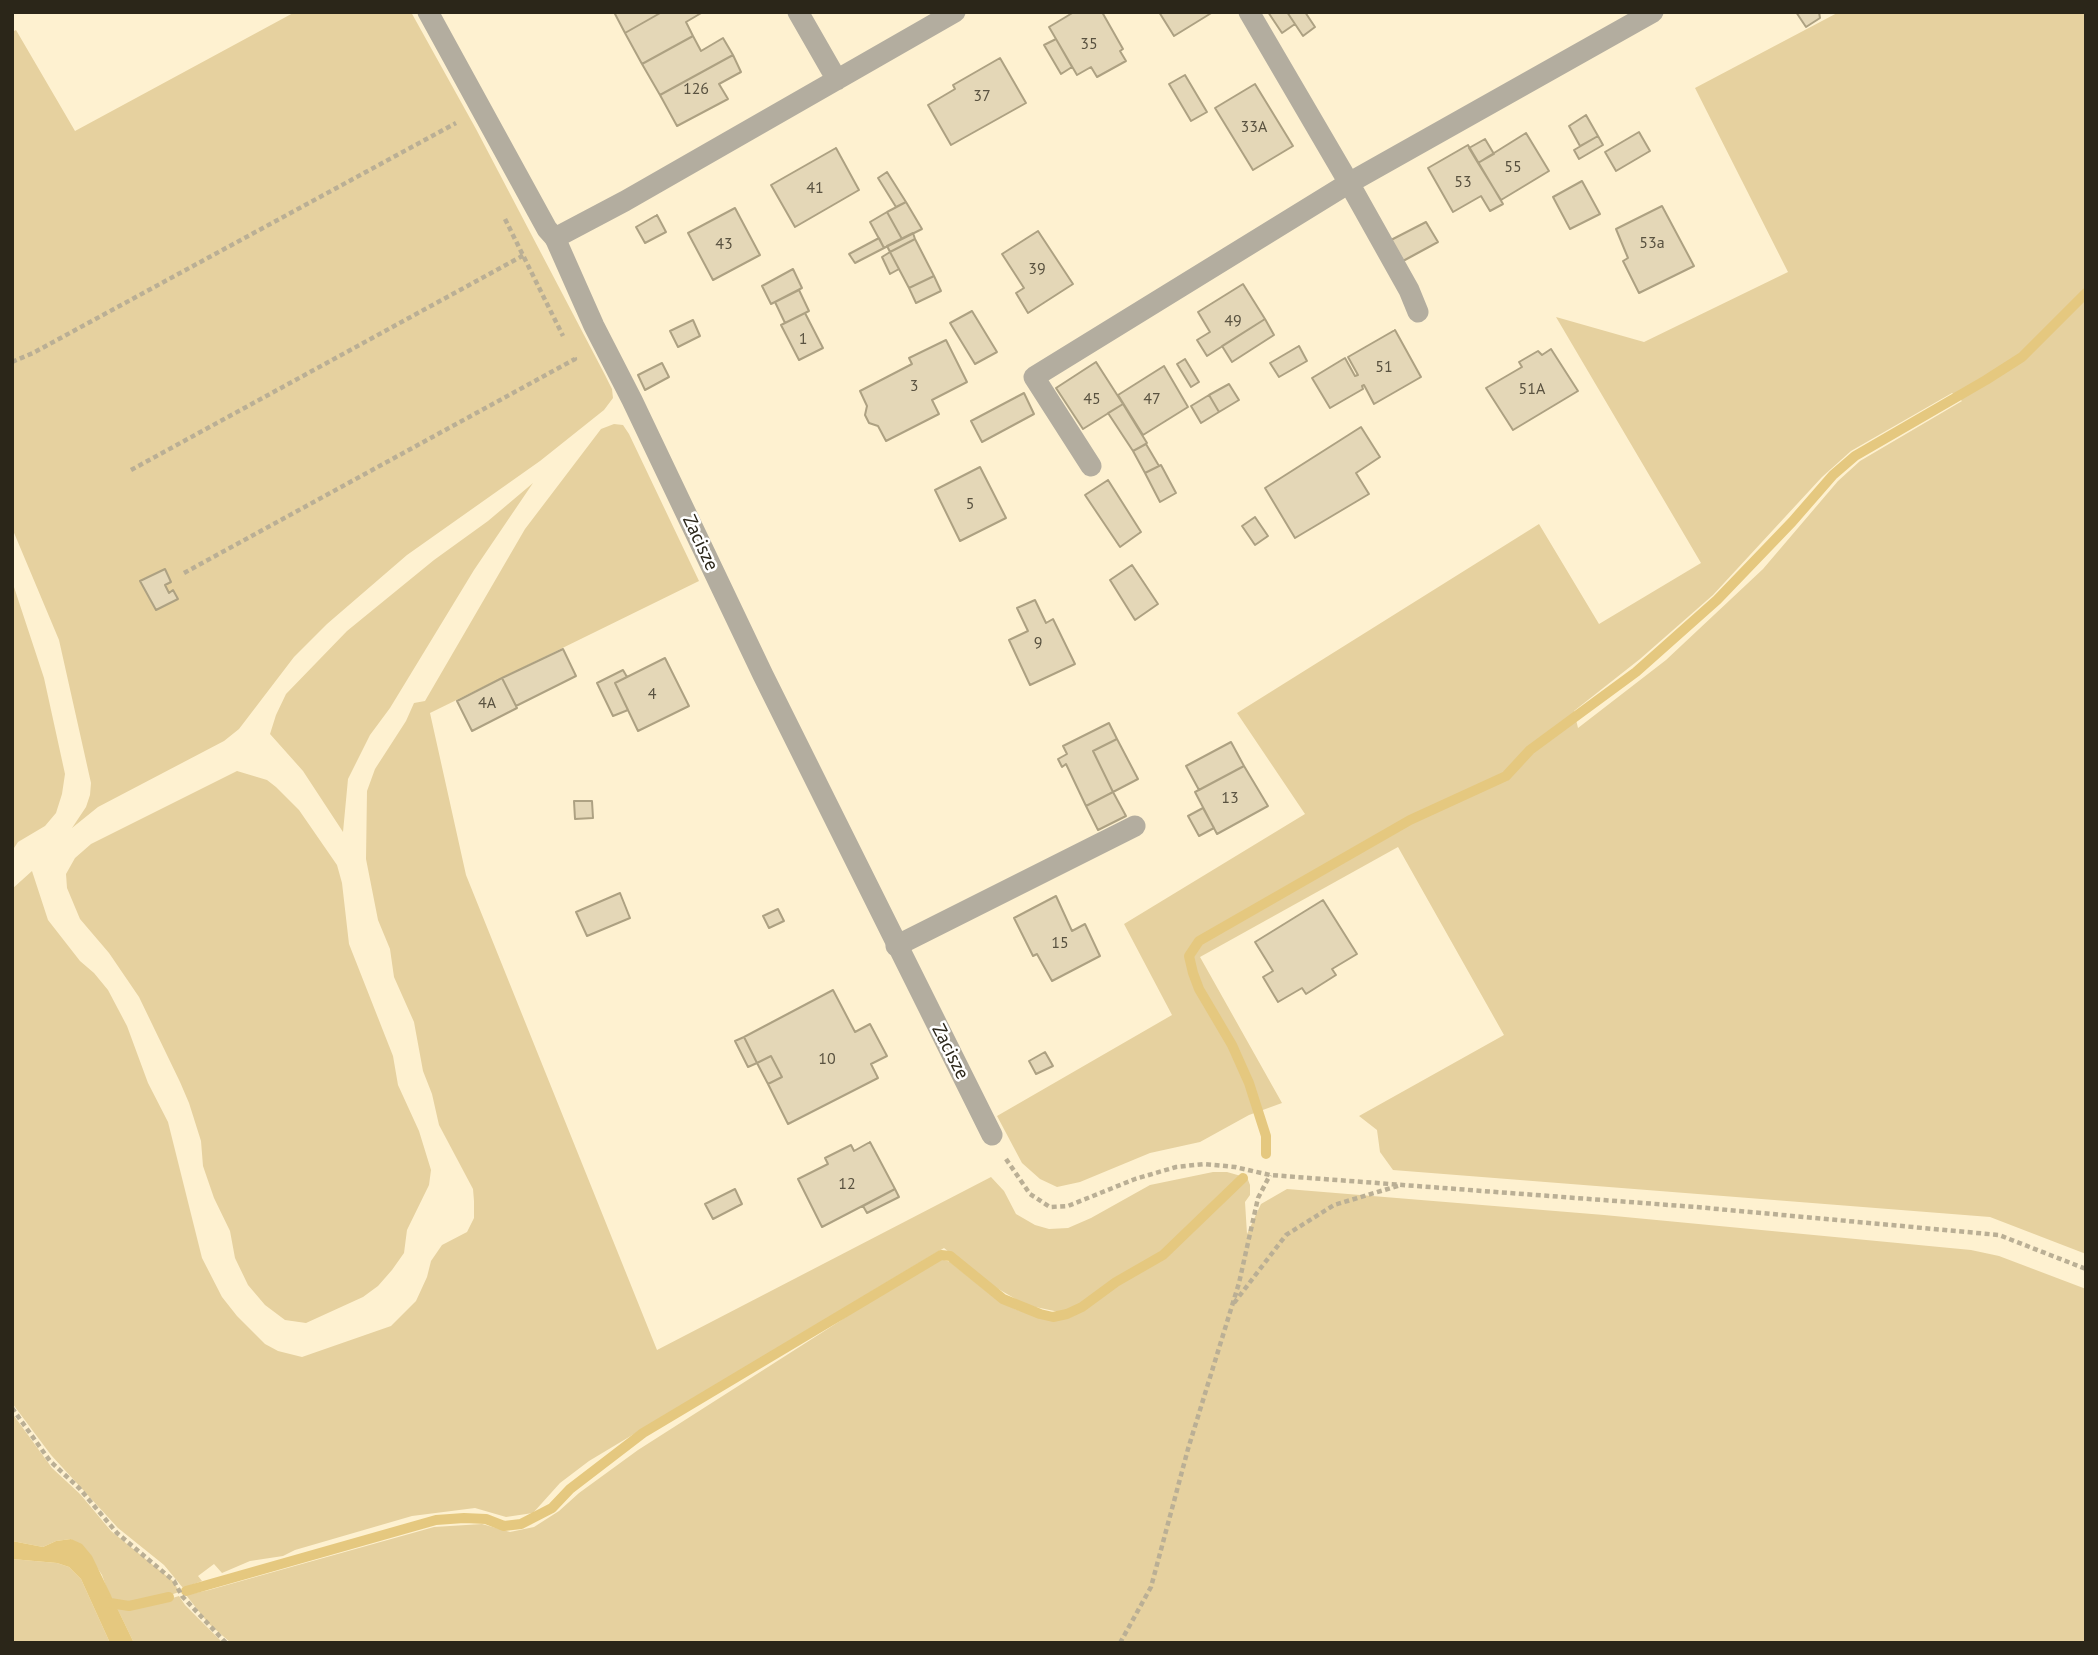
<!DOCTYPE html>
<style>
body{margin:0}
#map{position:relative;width:2098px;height:1655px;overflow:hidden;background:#fef1d0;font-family:"PT Sans",sans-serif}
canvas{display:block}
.frame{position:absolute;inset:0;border:14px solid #2b2619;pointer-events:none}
</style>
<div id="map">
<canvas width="2098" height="1655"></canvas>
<div class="frame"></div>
</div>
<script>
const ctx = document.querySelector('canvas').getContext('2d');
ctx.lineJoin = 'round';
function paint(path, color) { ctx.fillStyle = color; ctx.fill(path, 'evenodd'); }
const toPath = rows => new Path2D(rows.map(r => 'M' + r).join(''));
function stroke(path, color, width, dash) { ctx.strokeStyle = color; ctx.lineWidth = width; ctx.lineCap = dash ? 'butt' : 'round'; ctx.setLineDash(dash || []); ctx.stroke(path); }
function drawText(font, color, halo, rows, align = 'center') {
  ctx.font = font + ' "PT Sans",sans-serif'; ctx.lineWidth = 5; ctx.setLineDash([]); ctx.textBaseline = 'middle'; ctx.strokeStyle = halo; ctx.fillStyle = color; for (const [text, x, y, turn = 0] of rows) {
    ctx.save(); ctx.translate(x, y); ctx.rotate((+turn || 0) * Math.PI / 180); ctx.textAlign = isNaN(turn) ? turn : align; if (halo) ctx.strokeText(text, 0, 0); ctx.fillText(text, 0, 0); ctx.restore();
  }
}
const green = toPath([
 [295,12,411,12,476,129,605,375,612,389,613,398,604,410,540,461,407,555,327,624,294,657,239,729,224,741,98,807,72,828,86,807,90,795,91,783,59,640,12,528,12,32,16,30,75,131],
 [1839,12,2086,12,2086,1254,1990,1217,1393,1170,1380,1152,1377,1130,1359,1116,1504,1035,1398,847,1200,957,1282,1103,1249,1115,1200,1142,1150,1153,1080,1182,1057,1187,1040,1179,1022,1163,997,1116,1172,1015,1124,924,1305,814,1237,713,1539,524,1599,624,1701,563,1556,317,1644,342,1788,272,1695,88],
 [1952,393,1962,401,1860,461,1838,481,1763,569,1666,660,1578,728,1574,711,1640,659,1713,595,1822,477,1851,451],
 [614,424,623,425,629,434,699,581,430,713,466,875,657,1350,991,1177,1004,1191,1016,1214,1035,1225,1049,1229,1068,1228,1091,1218,1150,1185,1213,1172,1227,1172,1241,1176,1214,1200,1196,1221,1161,1252,1115,1280,1081,1305,1059,1312,1026,1305,988,1283,944,1248,589,1461,560,1483,533,1513,506,1517,475,1508,412,1516,295,1550,283,1556,250,1561,222,1573,214,1564,198,1576,202,1581,183,1588,164,1565,118,1528,51,1455,12,1403,12,889,32,871,48,920,80,961,94,973,108,990,127,1026,148,1083,168,1122,202,1258,222,1297,237,1316,265,1344,278,1351,302,1357,391,1326,416,1301,427,1277,431,1261,442,1245,467,1232,474,1218,474,1201,473,1189,439,1125,432,1094,423,1071,414,1022,394,977,390,949,378,920,366,859,367,791,375,769,406,721,414,703,425,701,525,529,601,429],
 [533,483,474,570,390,708,370,735,348,779,343,832,303,771,270,734,276,715,286,694,347,631,434,560,488,521],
 [12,581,44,678,65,774,62,794,56,813,45,826,18,842,12,851],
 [237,771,267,780,276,787,299,810,337,865,342,883,349,944,393,1056,398,1085,419,1131,431,1170,429,1185,407,1230,404,1253,392,1270,378,1286,363,1297,306,1323,285,1320,265,1305,248,1285,235,1258,230,1231,214,1198,203,1166,201,1141,189,1103,180,1082,139,997,109,953,80,919,67,888,66,874,75,858,91,844],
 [1247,1177,1250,1185,1250,1195,1245,1202,1247,1234,1261,1204,1287,1189,1604,1215,1971,1250,1999,1256,2086,1289,2086,1643,231,1643,208,1623,186,1595,209,1590,434,1527,482,1524,510,1532,534,1527,559,1511,579,1493,638,1450,840,1321,888,1287,942,1259,950,1262,996,1299,1015,1309,1037,1317,1054,1320,1069,1318,1086,1309,1117,1285,1164,1258],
 [12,1413,52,1468,80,1494,111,1531,174,1582,179,1592,156,1600,129,1604,115,1602,108,1592,102,1575,92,1560,71,1539,56,1541,43,1547,12,1541],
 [12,1559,57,1563,69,1567,81,1579,110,1643,12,1643],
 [179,1596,185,1605,223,1643,134,1643,116,1606,130,1607,156,1603]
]);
const water = toPath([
 [71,1539,82,1544,92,1556,134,1643,110,1643,81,1579,69,1567,57,1563,12,1559,12,1541,43,1547,56,1541]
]);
const stream = toPath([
 [1266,1154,1266,1136,1249,1083,1232,1045,1199,989,1193,973,1189,956,1199,941,1410,820,1506,776,1530,750,1636,672,1717,600,1792,522,1833,475,1855,456,1986,380,2022,357,2086,293],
 [186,1591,436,1520,464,1518,486,1519,504,1526,521,1524,552,1508,570,1489,643,1433,941,1255,950,1256,1003,1299,1040,1314,1053,1317,1067,1314,1082,1307,1116,1282,1163,1255,1243,1178],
 [104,1602,129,1606,169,1597]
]);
const building = toPath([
 [614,12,662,12,625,33,614,12],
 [662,12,703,12,686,22,693,36,642,64,625,33,662,12],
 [1074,12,1102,12,1123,49,1120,51,1126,61,1097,77,1091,67,1077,75,1049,27,1074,12],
 [1159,12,1213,12,1174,36,1159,12],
 [1268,12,1287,12,1295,24,1282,33,1268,12],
 [1287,12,1305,12,1315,27,1303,36,1287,12],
 [1796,12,1819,12,1820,18,1806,27,1796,12],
 [693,36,701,51,723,38,733,55,660,95,642,64,693,36],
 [1056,39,1072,67,1061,74,1044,45,1056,39],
 [733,55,741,72,719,84,728,99,677,126,660,95,733,55],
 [1000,58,1026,103,951,145,928,105,955,89,953,85,1000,58],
 [1185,75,1207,112,1191,121,1169,84,1185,75],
 [1255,84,1293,146,1253,170,1215,108,1255,84],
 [1586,115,1598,136,1580,146,1569,126,1586,115],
 [1639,132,1650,151,1616,171,1605,152,1639,132],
 [1526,133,1549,171,1501,200,1478,163,1526,133],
 [1598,136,1603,145,1579,159,1574,150,1598,136],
 [1485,139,1494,154,1478,163,1469,148,1485,139],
 [1468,145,1503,204,1490,211,1481,196,1453,212,1428,168,1468,145],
 [836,148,859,190,795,227,771,185,836,148],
 [887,172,906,202,896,207,878,178,887,172],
 [1582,181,1600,214,1570,229,1553,197,1582,181],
 [906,202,922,229,902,239,887,212,906,202],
 [1662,206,1694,266,1639,293,1623,261,1628,258,1616,229,1662,206],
 [735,208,760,255,713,280,688,233,735,208],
 [887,212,902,239,884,248,870,222,887,212],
 [657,215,666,232,645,243,636,227,657,215],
 [1426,222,1438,242,1403,261,1391,240,1426,222],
 [1038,231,1073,284,1028,313,1016,293,1024,288,1002,254,1038,231],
 [913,233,915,239,890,252,887,246,913,233],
 [879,238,884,248,855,263,849,254,879,238],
 [915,239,934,276,909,288,890,252,915,239],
 [890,252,899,269,890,274,882,257,890,252],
 [793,269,802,288,771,304,762,286,793,269],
 [934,276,941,291,916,303,909,288,934,276],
 [1243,284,1265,319,1207,356,1197,340,1210,332,1198,312,1243,284],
 [799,290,809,311,785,323,775,302,799,290],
 [972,311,997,352,975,364,950,323,972,311],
 [805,313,823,348,799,360,781,325,805,313],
 [1265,319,1274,335,1232,362,1222,346,1265,319],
 [693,320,700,336,678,347,670,331,693,320],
 [1395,330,1421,377,1374,404,1364,385,1362,386,1363,389,1330,408,1312,378,1345,358,1355,376,1358,375,1348,357,1395,330],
 [946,340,967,382,932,400,939,414,886,441,878,426,869,423,865,415,867,406,860,391,912,364,909,358,946,340],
 [1299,346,1307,361,1279,377,1270,363,1299,346],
 [1551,349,1578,391,1513,430,1486,388,1522,367,1519,362,1538,351,1542,355,1551,349],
 [1185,359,1199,382,1191,387,1177,364,1185,359],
 [1096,362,1123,404,1083,429,1056,388,1096,362],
 [662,363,669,377,645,390,638,375,662,363],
 [1164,366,1188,407,1143,435,1118,395,1164,366],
 [1229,384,1239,400,1219,412,1209,395,1229,384],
 [1024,393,1034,414,982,442,971,421,1024,393],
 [1209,395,1219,412,1201,423,1191,406,1209,395],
 [1123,404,1147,443,1133,451,1108,413,1123,404],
 [1361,427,1380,457,1356,473,1369,494,1295,538,1265,488,1361,427],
 [1146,444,1159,466,1145,473,1133,451,1146,444],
 [1161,465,1176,493,1160,502,1145,473,1161,465],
 [980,467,1006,518,960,541,935,490,980,467],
 [1108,480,1141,532,1120,547,1085,495,1108,480],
 [1255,517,1268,536,1255,545,1242,526,1255,517],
 [1132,565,1158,604,1135,620,1110,580,1132,565],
 [165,569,171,582,165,585,169,593,173,590,178,599,156,610,140,581,165,569],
 [1035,600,1046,623,1053,619,1075,664,1030,685,1009,640,1028,631,1017,608,1035,600],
 [563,649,576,676,516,706,502,678,563,649],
 [665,658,689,706,638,731,615,683,665,658],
 [623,670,627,677,615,683,628,710,613,716,597,683,623,670],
 [502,678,517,708,472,731,457,701,502,678],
 [1109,723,1117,739,1093,751,1113,792,1086,806,1066,764,1062,767,1058,759,1067,754,1063,746,1109,723],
 [1117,739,1138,779,1113,792,1093,751,1117,739],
 [1231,742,1244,766,1199,790,1186,766,1231,742],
 [1244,766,1268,806,1217,834,1195,792,1244,766],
 [1113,792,1126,816,1098,830,1086,806,1113,792],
 [574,801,592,801,593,818,575,819,574,801],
 [1203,808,1214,828,1199,836,1188,816,1203,808],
 [620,893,630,918,587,936,576,912,620,893],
 [1056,896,1072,931,1085,924,1100,956,1052,981,1037,954,1033,956,1014,918,1056,896],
 [1323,900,1357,954,1332,969,1336,975,1306,994,1302,988,1278,1002,1263,977,1273,971,1255,942,1323,900],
 [778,909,784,921,769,928,763,916,778,909],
 [833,990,855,1032,870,1024,887,1056,871,1064,878,1078,788,1124,768,1084,782,1077,771,1056,757,1063,744,1037,833,990],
 [744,1037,757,1063,748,1067,735,1041,744,1037],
 [1045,1052,1053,1066,1036,1074,1029,1061,1045,1052],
 [771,1056,782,1077,768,1084,757,1063,771,1056],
 [870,1142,895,1189,822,1227,798,1179,828,1164,825,1158,851,1145,854,1151,870,1142],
 [735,1189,742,1204,713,1219,705,1204,735,1189],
 [895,1189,899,1197,867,1213,863,1206,895,1189]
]);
const path = toPath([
 [505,219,563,336],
 [12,362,33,353,456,123],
 [131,470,524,255],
 [184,573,575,359,574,356],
 [1006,1159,1030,1194,1050,1207,1068,1206,1135,1179,1176,1167,1204,1164,1235,1167,1270,1175,1696,1207,1999,1235,2086,1269],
 [1234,1303,1286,1235,1334,1205,1401,1185],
 [12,1408,50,1461,79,1488,117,1533,174,1581,182,1596,226,1643],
 [1120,1643,1151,1587,1188,1449,1239,1283,1258,1198,1270,1175]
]);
const lane = toPath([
 [428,12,547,229,555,238],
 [1249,12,1349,183,1409,290,1418,312],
 [1091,466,1034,377,1349,183,1653,12],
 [896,946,1135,826]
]);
const street = toPath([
 [798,12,837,80],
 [955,12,625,201,555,238,594,326,632,400,763,675,992,1135]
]);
const numberNames = [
 ["35",1089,44],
 ["126",696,89],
 ["37",982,96],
 ["33A",1254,127],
 ["55",1513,167],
 ["53",1463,182],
 ["41",815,188],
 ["53a",1652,243],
 ["43",724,244],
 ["39",1037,269],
 ["49",1233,321],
 ["1",803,339],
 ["51",1384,367],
 ["3",914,386],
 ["51A",1532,389],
 ["45",1092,399],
 ["47",1152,399],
 ["5",970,504],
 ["9",1038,643],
 ["4",652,694],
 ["4A",487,703],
 ["13",1230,798],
 ["15",1060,943],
 ["10",827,1059],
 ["12",847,1184]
];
const streetNames = [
 ["Zacisze",700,543,65],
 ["Zacisze",950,1052,63]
];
paint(green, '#e6d19f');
paint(water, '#e5c87f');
stroke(stream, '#e5c87f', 10);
paint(building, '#e4d7b7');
stroke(building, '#ada182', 2);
stroke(path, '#baaf95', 4.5, [5, 3.5]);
stroke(lane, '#b3ad9f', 21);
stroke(street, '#b3ad9f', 21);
drawText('16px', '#595240', null, numberNames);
drawText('19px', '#2b2619', '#fff', streetNames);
</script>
